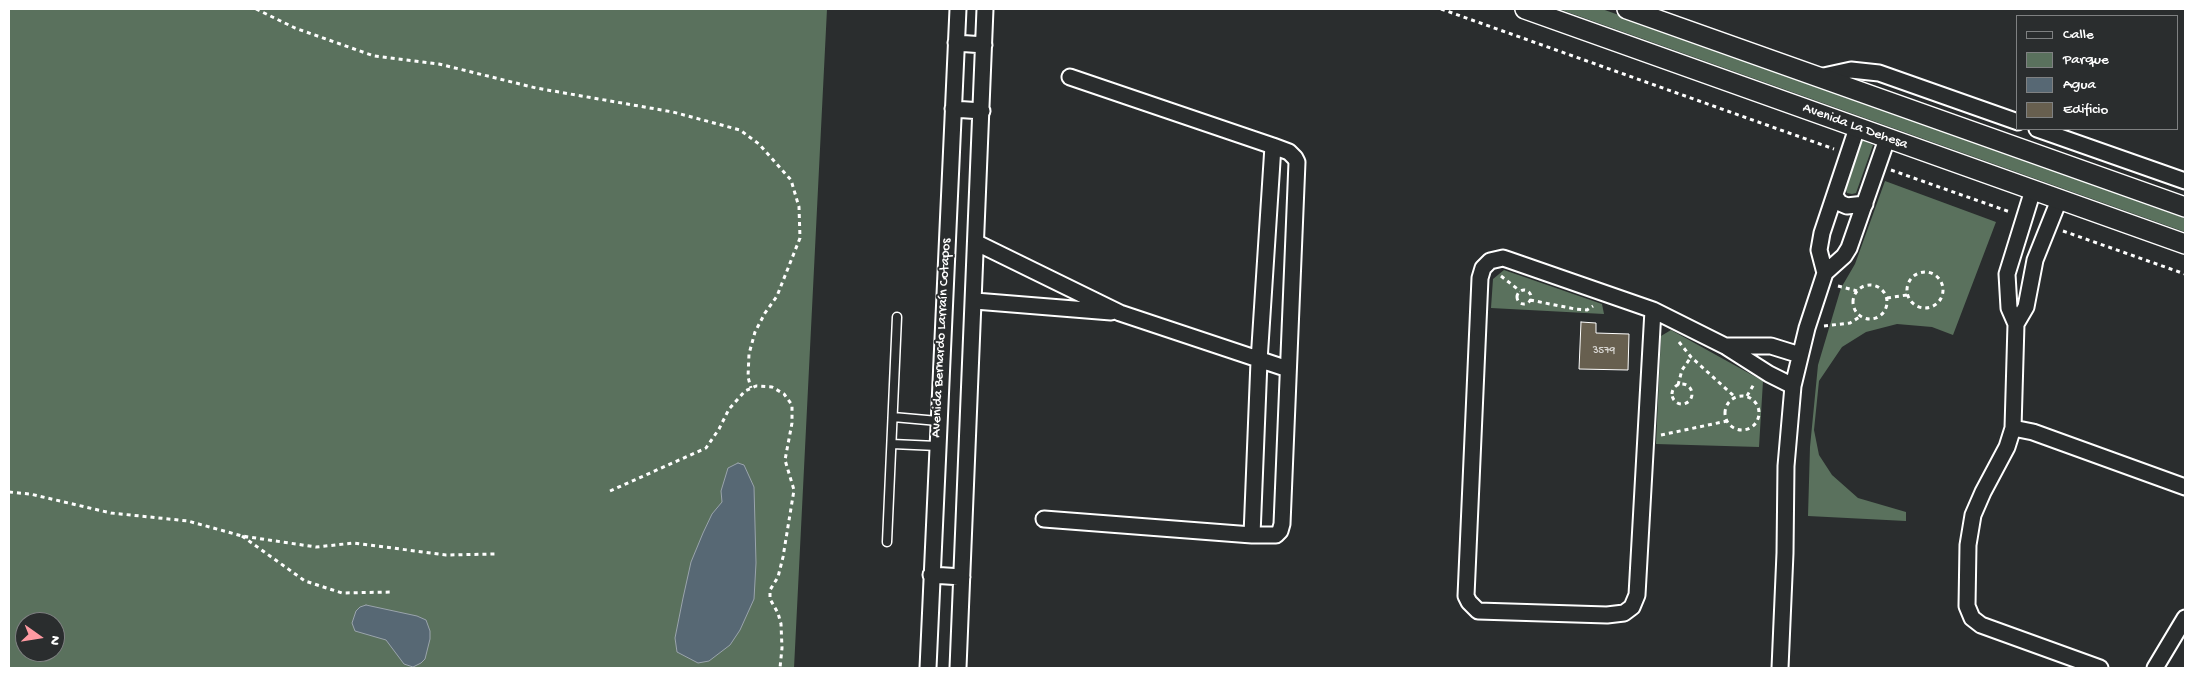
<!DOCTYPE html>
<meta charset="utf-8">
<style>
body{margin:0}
#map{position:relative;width:2194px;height:677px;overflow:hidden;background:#2a2d2e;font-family:"Gochi Hand",sans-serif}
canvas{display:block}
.frame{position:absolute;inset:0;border:10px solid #fff;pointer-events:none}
.legend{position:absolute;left:2016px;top:15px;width:162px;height:115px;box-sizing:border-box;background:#2a2d2e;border:1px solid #7f8182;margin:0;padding:6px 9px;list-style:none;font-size:15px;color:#fff}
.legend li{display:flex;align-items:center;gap:10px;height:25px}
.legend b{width:25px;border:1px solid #7f8182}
.north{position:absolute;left:15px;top:612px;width:50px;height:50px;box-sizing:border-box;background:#2a2d2e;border:1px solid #7f8182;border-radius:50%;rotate:103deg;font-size:14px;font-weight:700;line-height:20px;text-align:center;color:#fff}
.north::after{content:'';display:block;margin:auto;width:18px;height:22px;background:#ff9aa2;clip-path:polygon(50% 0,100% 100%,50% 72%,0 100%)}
</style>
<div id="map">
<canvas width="2194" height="677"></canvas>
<div class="frame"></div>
<ul class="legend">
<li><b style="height:6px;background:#2a2d2e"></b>Calle</li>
<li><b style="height:14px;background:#5a715d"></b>Parque</li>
<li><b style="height:14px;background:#576874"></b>Agua</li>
<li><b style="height:14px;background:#675f4f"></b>Edificio</li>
</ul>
<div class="north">N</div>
</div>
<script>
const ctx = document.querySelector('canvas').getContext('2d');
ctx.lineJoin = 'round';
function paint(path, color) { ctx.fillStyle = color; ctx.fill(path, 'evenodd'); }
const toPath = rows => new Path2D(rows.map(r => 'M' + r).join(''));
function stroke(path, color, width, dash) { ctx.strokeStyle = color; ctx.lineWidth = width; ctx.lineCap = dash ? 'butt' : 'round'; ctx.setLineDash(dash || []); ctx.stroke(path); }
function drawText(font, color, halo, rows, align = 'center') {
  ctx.font = font + ' "Gochi Hand",sans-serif'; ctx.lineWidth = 4; ctx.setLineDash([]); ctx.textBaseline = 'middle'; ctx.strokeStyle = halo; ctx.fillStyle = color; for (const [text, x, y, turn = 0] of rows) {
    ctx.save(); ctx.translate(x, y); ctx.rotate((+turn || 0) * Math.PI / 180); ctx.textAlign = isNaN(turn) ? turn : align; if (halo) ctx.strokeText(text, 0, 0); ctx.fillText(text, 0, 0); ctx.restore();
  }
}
const green = toPath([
 [9,9,827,9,794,668,9,668],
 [25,622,55,622,55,652,25,652],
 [1559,9,1602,9,2185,218,2185,232],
 [1862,140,1873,145,1856,193,1852,194,1847,193,1845,188],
 [1885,181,1996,222,1953,335,1932,327,1897,324,1866,332,1842,347,1819,381,1814,430,1819,455,1832,475,1858,498,1906,512,1906,521,1808,516,1810,447,1818,365,1841,288,1855,264],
 [1504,270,1602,304,1604,314,1491,308,1493,279],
 [1671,330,1763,381,1759,447,1656,444,1661,336]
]);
const water = toPath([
 [738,463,744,465,754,487,756,563,754,599,740,630,730,645,709,661,698,663,677,652,675,638,683,598,691,562,703,533,712,514,722,502,721,491,728,468,738,463],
 [366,605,417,616,426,620,430,631,430,639,425,659,421,663,413,667,404,664,386,640,355,631,352,623,356,611,360,607,366,605]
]);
const building = toPath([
 [1581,322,1596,323,1596,333,1629,334,1628,370,1579,369,1581,322]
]);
const path = toPath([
 [256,9,295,28,374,56,439,64,536,88,673,112,740,130,759,144,791,180,799,207,800,238,777,296,765,313,755,332,749,354,748,377,751,388],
 [1441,9,1834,149],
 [1891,170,2010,212],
 [2063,231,2185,274],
 '1907 290a18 18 0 1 1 36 0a18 18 0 1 1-36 0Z',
 [1501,276,1520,291],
 '1853 302a17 17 0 1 1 34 0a17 17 0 1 1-34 0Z',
 [1838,286,1857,291],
 '1517 297a7 7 0 1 1 14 0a7 7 0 1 1-14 0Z',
 [1887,298,1907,295],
 [1530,300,1575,309,1587,310,1593,306],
 [1824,326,1850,323,1861,316],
 [1679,342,1691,357,1735,397],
 '1672 394a10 10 0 1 1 20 0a10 10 0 1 1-20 0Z',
 [1678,385,1682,370,1691,357],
 '1725 413a17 17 0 1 1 34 0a17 17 0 1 1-34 0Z',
 [1747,396,1754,384],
 [1661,435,1727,421],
 [610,491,706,448,719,429,729,409,745,391,756,386,772,387,784,394,792,405,792,423,785,460,794,490,783,557,778,577,770,590,770,599,778,613,781,624,782,648,780,668],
 [9,492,30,494,111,513,188,521,242,536,316,547,354,543,446,555,495,554],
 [242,536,305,581,342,593,392,592]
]);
const service = toPath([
 [893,417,938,421],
 [892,444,937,446],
 [887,542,897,317]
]);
const minor = toPath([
 [956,43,984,45],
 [1819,77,1851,70,1879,73,2018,122],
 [953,109,982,111],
 [2037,129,2185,181],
 [2033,190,2007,274,2009,308,2016,324,2013,428,2007,447,1983,492,1973,515,1968,545,1967,606,1972,618,1981,625,2100,668],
 [1835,196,1840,203,1847,206,1865,204],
 [977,243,1120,313,1288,369],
 [1825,273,1844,256,1849,248,1887,139],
 [975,301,1111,312],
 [1653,310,1637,595,1632,607,1624,613,1607,615,1478,611,1469,602,1466,596,1480,278,1483,268,1490,261,1503,258,1509,260,1653,310,1725,346,1769,374,1793,386],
 [2016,324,2026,307,2035,260,2059,200],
 [1725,346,1771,346,1800,355],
 [2013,428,2033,432,2185,487],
 [1044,519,1252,535,1276,535,1280,531,1282,524,1297,162,1295,158,1289,152,1273,146,1070,77],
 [1252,535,1259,361,1273,146],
 [931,575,962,577],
 [928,668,958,9],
 [958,668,985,9],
 [1780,668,1785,553,1786,466,1793,386,1807,328,1825,273,1819,250,1822,233,1857,128],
 [2155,668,2185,618]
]);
const tertiary = toPath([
 [1525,9,2185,244],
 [1627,9,2185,207]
]);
const numberNames = [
 ["3579",1604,351]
];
const streetNames = [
 ["Avenida La Dehesa",1855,127,20],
 ["Avenida Bernardo Larraín Cotapos",942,338,-87]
];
paint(green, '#5a715d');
paint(water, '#576874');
stroke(water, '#9aa4ac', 1);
paint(building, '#675f4f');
stroke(building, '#fff', 1);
stroke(service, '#fff', 11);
stroke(minor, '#fff', 19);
stroke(tertiary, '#fff', 22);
stroke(path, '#fff', 3, [4, 4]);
stroke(service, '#2a2d2e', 8);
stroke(minor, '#2a2d2e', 15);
stroke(tertiary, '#2a2d2e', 19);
drawText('11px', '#d9d7d3', null, numberNames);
drawText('14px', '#fff', '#2a2d2e', streetNames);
</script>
